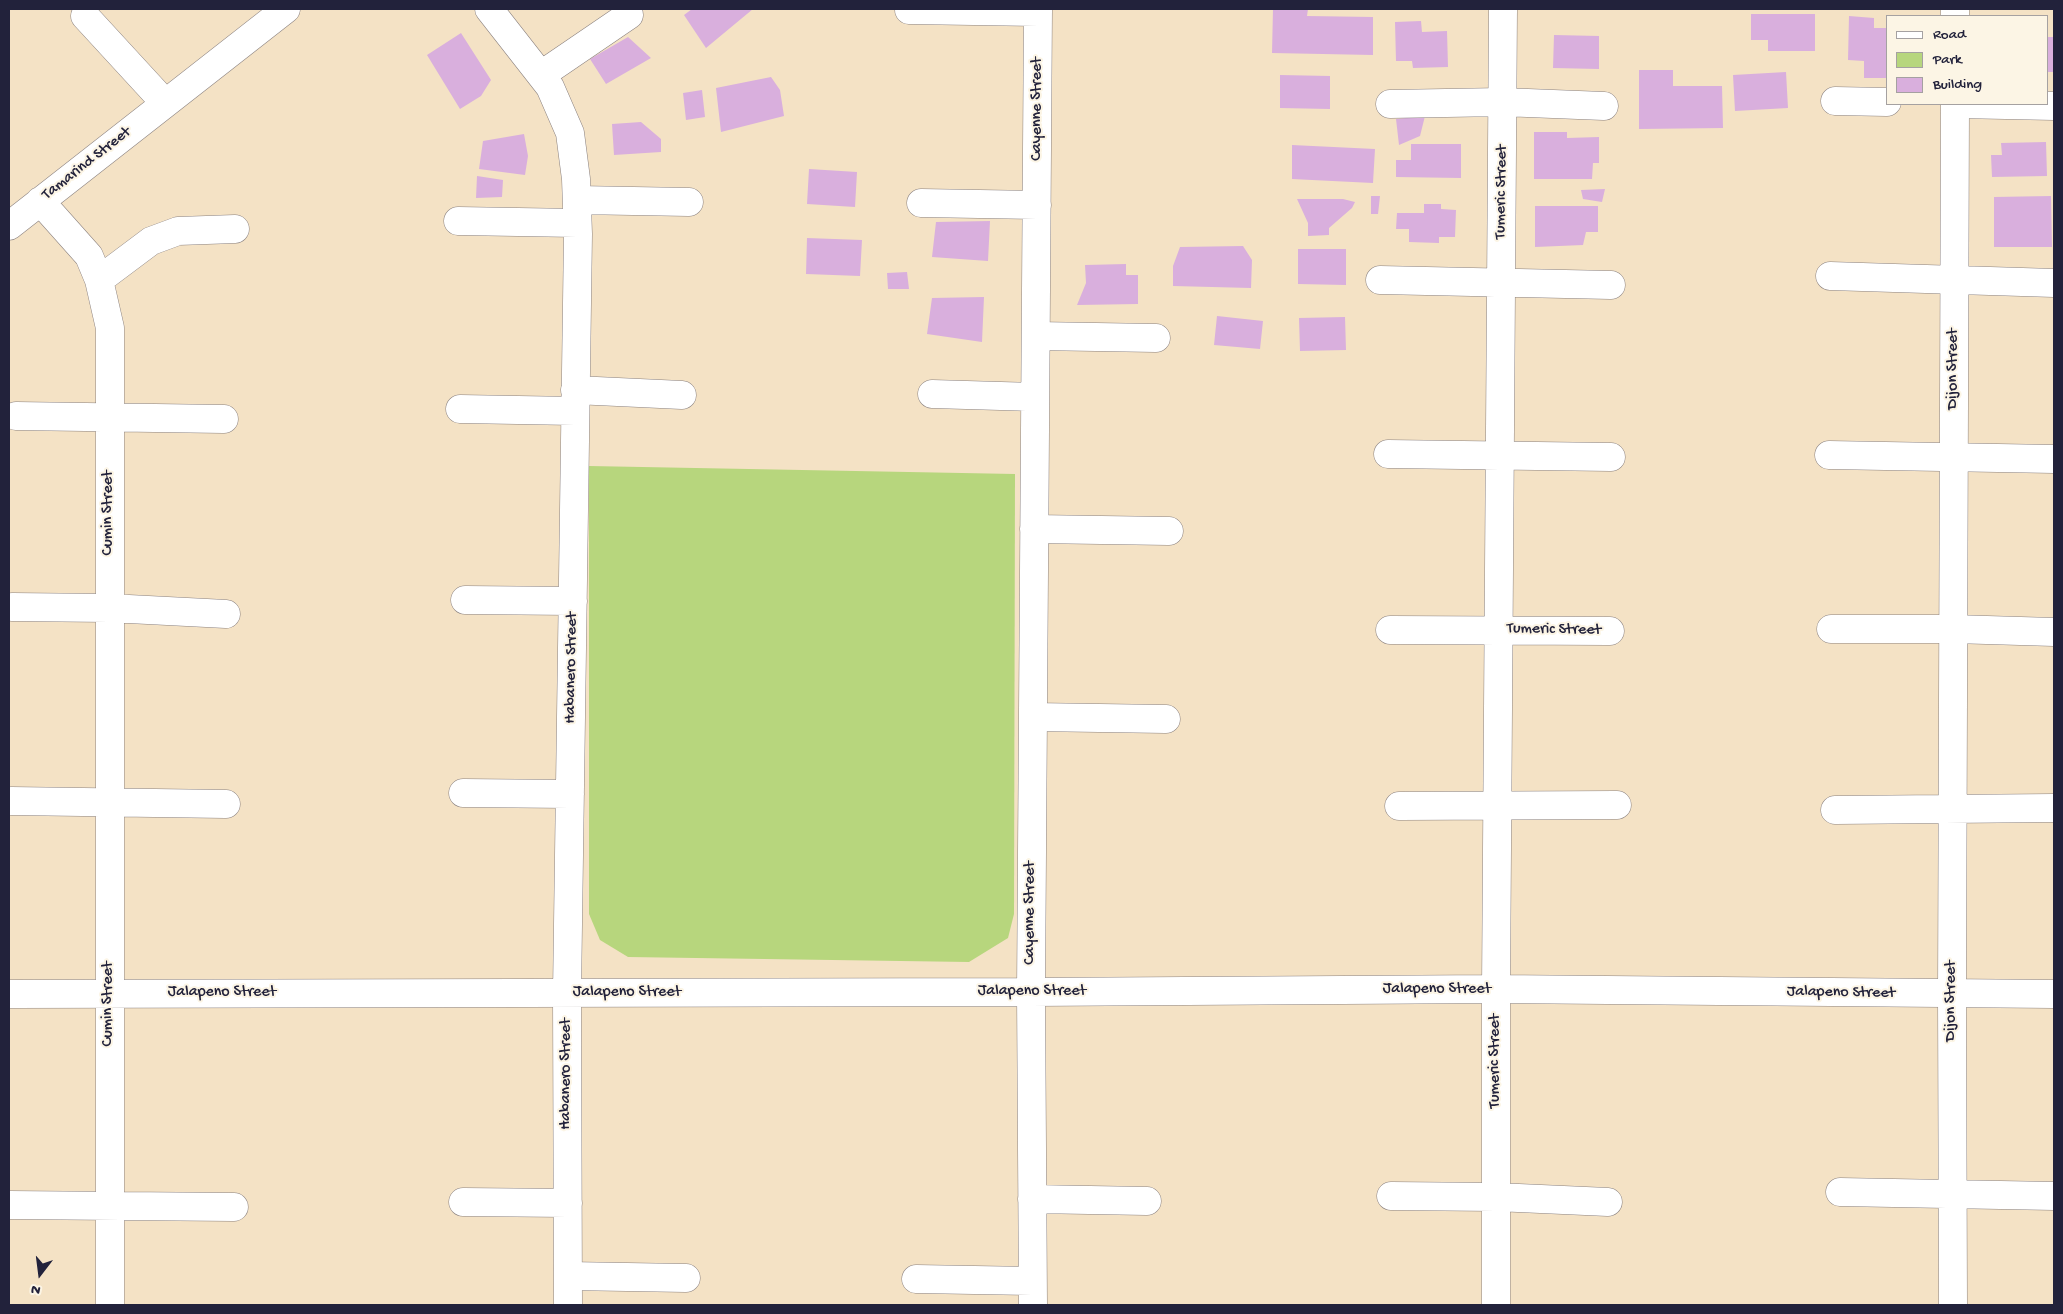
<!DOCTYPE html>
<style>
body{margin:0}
#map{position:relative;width:2063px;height:1314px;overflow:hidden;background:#f4e2c5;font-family:"Gochi Hand",sans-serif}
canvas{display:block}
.frame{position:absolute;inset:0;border:10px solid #22223b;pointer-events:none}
.legend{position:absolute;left:1886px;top:15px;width:162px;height:90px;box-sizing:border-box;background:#fcf5e5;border:1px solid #a5a1a1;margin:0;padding:6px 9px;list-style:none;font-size:15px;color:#22223b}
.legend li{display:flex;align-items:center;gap:10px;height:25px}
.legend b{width:25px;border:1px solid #a5a1a1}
.north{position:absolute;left:15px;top:1249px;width:50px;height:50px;-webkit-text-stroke:4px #fcf5e5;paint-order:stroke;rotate:195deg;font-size:14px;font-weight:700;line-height:20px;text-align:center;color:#22223b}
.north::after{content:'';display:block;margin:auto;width:18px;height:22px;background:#22223b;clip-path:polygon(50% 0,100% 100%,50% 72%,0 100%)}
</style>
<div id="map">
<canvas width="2063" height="1314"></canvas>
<div class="frame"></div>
<ul class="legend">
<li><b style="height:6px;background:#fff"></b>Road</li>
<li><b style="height:14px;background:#b7d67d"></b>Park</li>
<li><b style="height:14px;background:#d9afdd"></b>Building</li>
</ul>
<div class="north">N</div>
</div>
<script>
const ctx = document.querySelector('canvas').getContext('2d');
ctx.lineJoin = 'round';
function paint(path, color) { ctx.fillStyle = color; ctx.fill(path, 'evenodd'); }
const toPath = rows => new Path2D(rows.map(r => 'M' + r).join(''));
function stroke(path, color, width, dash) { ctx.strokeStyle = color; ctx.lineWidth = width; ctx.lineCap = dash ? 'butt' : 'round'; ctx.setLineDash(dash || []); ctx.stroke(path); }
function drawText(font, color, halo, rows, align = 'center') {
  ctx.font = font + ' "Gochi Hand",sans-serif'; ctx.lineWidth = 4; ctx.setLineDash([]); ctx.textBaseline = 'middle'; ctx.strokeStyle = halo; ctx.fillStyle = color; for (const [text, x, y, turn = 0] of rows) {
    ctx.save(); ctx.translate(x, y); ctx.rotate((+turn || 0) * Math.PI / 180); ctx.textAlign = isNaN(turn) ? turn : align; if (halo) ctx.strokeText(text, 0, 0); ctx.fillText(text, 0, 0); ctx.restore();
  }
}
const green = toPath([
 [589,466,1015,474,1014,914,1008,938,969,962,628,957,600,940,589,914]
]);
const building = toPath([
 [692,9,753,9,706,48,684,15],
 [1273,9,1308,9,1307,16,1373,17,1373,55,1272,53],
 [1751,14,1815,14,1815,51,1768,51,1768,40,1751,40],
 [1849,16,1874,18,1874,28,1887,28,1887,78,1864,78,1864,61,1848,60],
 [1421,21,1422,32,1447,31,1448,67,1413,68,1412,61,1396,61,1395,22],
 [461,33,491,80,481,96,460,109,427,55],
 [1554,35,1599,36,1599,69,1553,68],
 [628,37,651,58,606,84,590,59],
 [2047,37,2053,37,2054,72,2047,72],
 [1639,70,1673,70,1673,86,1722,86,1723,128,1639,129],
 [1786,72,1788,108,1735,111,1733,75],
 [1280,75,1330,76,1330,109,1280,108],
 [771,77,780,90,784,116,721,132,716,88],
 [702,90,705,117,686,120,683,93],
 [1425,116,1420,136,1399,145,1396,119],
 [641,122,661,139,661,152,614,155,612,124],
 [1534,132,1567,132,1567,138,1599,137,1599,163,1593,163,1592,179,1534,179],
 [524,134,528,156,525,175,479,169,483,141],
 [2046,142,2047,176,1992,177,1991,155,2002,155,2001,143],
 [1411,144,1461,144,1461,178,1396,177,1396,160,1411,160],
 [1292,145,1375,149,1373,183,1292,179],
 [809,169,857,172,855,207,807,204],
 [477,176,503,180,502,197,476,198],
 [1605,189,1602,202,1583,199,1581,190],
 [1371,196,1380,196,1378,214,1371,214],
 [2051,196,2052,247,1994,247,1994,197],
 [1297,199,1343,199,1355,202,1352,208,1329,228,1329,235,1308,236,1308,223],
 [1424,204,1441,204,1441,209,1456,210,1455,237,1439,237,1439,243,1409,242,1409,229,1396,229,1397,213,1424,213],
 [1535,206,1598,206,1598,232,1586,232,1583,245,1535,247],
 [990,221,988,261,932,257,936,222],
 [807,238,862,240,860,276,806,274],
 [1243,246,1252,260,1251,288,1173,286,1173,266,1180,247],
 [1298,249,1346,249,1346,285,1298,284],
 [1126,264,1126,275,1138,275,1138,304,1077,305,1086,283,1085,265],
 [907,272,909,289,888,289,887,273],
 [984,297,982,342,927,334,932,298],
 [1217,316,1263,321,1260,349,1214,345],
 [1345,317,1346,350,1300,351,1299,318]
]);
const street = toPath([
 [489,9,550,87,570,133,576,179,578,234,567,993,568,1305],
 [909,10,1038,12],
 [85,16,165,103],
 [1955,16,1955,9],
 [541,75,629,15],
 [1835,101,1887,102],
 [1390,104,1502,102,1604,106],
 [1958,104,2054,106],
 [577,200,689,202],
 [40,201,89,256,99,280,110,328,110,1305],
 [921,203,1037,205],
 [458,221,577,223],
 [9,226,286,9],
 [1830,276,2054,283],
 [99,280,151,241,178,231,235,229],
 [1380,280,1611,285],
 [1036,336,1156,338],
 [575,390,682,395],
 [932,394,1035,397],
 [460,409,575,411],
 [16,416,224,419],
 [1388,454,1611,457],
 [1829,455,2054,459],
 [1034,529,1169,531],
 [465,600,573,601],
 [12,607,109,608,226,614],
 [1831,629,1953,629,2054,632],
 [1390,630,1610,631],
 [1033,717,1166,719],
 [463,793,570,794],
 [11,801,226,804],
 [1399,806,1617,805],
 [1835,810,2054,808],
 [9,994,1031,992,1496,989,2054,994],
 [1840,1192,2054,1196],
 [1391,1196,1496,1197,1608,1202],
 [1032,1199,1147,1201],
 [463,1202,568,1203],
 [9,1205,234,1207],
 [568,1276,686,1278],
 [916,1279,1032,1281],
 [1033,1305,1031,992,1038,9],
 [1496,1305,1496,989,1503,9],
 [1953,1305,1952,994,1955,104]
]);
const streetNames = [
 ["Cayenne Street",1038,109,-90],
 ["Tamarind Street",87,164,-38],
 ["Tumeric Street",1502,192,-89],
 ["Dijon Street",1954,369,-90],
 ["Cumin Street",109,513,-90],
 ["Tumeric Street",1554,630,1],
 ["Habanero Street",572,668,-89],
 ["Cayenne Street",1031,913,-90],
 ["Jalapeno Street",1437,990],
 ["Jalapeno Street",1032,992],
 ["Jalapeno Street",222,993],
 ["Jalapeno Street",627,993],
 ["Jalapeno Street",1841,993,1],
 ["Dijon Street",1952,1001,-90],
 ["Cumin Street",109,1004,-90],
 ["Tumeric Street",1496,1061,-90],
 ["Habanero Street",567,1074,-90]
];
paint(green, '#b7d67d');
paint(building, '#d9afdd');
stroke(street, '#8b8280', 29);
stroke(street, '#fff', 28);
drawText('16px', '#22223b', '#fcf5e5', streetNames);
</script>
